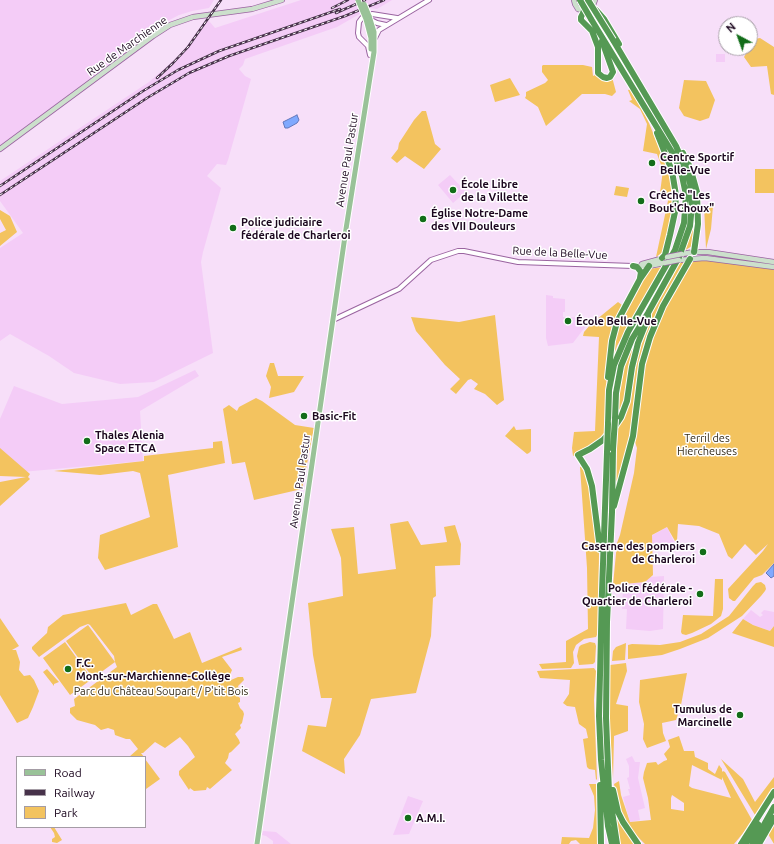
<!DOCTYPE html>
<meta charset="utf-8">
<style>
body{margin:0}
#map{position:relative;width:774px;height:844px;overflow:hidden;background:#f7dff9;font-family:Ubuntu,sans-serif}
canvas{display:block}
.legend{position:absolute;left:16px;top:756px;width:130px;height:72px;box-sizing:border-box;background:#fff;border:1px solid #a49ca5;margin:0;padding:5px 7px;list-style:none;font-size:12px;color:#1c071f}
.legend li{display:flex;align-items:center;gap:8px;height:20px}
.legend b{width:20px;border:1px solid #a49ca5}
.north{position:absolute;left:718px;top:16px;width:40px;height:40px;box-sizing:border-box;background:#fff;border:1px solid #a49ca5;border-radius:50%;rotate:319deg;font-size:11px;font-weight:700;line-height:16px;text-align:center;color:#1c071f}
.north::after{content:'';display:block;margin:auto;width:14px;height:18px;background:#126d19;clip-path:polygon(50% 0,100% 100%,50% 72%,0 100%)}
</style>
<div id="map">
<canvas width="774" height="844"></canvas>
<ul class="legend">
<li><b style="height:5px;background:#99c298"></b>Road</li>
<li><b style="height:5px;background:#47324a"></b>Railway</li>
<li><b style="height:11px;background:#f3c35f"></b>Park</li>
</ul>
<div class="north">N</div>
</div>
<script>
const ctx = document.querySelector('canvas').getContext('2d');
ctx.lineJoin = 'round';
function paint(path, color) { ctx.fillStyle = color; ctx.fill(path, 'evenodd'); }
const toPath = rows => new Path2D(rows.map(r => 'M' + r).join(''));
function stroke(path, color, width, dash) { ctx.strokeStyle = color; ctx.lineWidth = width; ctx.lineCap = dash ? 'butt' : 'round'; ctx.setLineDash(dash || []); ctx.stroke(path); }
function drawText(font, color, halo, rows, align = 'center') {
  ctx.font = font + ' Ubuntu,sans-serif'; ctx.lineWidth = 3; ctx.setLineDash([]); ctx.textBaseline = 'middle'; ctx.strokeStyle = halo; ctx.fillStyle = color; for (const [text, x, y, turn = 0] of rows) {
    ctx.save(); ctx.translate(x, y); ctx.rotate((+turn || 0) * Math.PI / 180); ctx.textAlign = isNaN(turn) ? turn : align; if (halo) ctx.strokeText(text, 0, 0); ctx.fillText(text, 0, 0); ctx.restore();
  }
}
const built = toPath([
 [0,0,214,0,209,8,192,11,179,15,158,26,41,116,0,146],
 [301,0,392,0,377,9,370,8,337,27,245,59,243,65,239,69,245,76,251,79,228,160,226,165,217,164,207,176,221,188,203,252,201,262,213,353,154,382,120,384,74,373,49,356,10,334,0,341,0,248,23,233,0,201,0,181,149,82,181,54,205,21,209,21,215,28],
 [716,54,725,54,725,62,716,62],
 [450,175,466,192,453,203,438,185],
 [546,295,553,296,553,298,565,299,565,312,563,312,563,317,592,318,573,343,548,346,546,338],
 [195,370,199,376,140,411,143,461,0,474,0,419,14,386,62,404,138,397],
 [667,527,674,542,655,552,651,536],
 [664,576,663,629,650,631,626,629,627,609,622,609,623,589,626,589,626,584,645,582,650,577],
 [751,610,760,617,763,615,761,613,764,610,774,612,774,626,770,631,753,625,743,619],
 [632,756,635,762,640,762,638,778,645,808,638,810,640,820,630,822,623,797,630,795,628,789,630,789,627,778,629,777,629,766,626,759],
 [408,796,423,801,409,834,393,835],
 [263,831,276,832,291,844,273,844,273,841,266,836,262,835]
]);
const green = toPath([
 [760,38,774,47,774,95,771,94,767,66,751,67,744,57,755,39],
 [543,65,583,65,592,67,593,76,597,74,612,77,616,92,612,96,605,94,582,94,546,126,538,107,525,98,526,96,526,92,545,83,548,80,542,72,542,66],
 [510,78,520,95,495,102,490,85],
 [684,80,706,81,715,100,709,118,700,121,684,116,679,108],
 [631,89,649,123,666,165,671,181,672,209,668,238,663,252,656,257,669,196,660,193,663,170,657,154,643,151,647,124,640,109,629,101,632,100,628,90],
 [422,111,426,111,435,144,441,149,424,169,405,156,397,163,391,158,398,149,399,143,414,120],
 [755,169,774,169,774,193,755,193],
 [616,186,629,188,627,197,614,195],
 [694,199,697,207,692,246,684,251],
 [704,205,713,206,711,229,706,249],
 [0,210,10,216,17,232,0,246,0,233,6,230,0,219],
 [690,259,774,267,774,563,762,575,754,578,735,601,733,601,729,598,728,589,763,551,768,544,756,555,745,544,732,559,728,556,719,534,699,526,678,524,677,541,675,541,667,527,652,535,653,575,645,582,613,585,617,543,620,535,634,473,637,448,633,436,640,381,650,337],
 [685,262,653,322,642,352,631,436,614,499,618,427,624,417,639,344,650,316,673,276,677,263],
 [662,267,617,346,612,361,612,350,617,326,646,273,650,269],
 [618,302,622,305,614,324,608,352,604,436,586,449,573,456,572,448,574,432,595,431,599,337,583,336,584,332,591,324],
 [495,315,504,400,497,405,485,394,474,389,478,384,471,379,468,380,456,394,450,389,460,379,445,365,416,331,411,317,459,322],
 [642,325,626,398,618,417,619,394,622,371,631,345],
 [270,363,274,363,278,376,304,376,294,392,269,398,271,387,266,376],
 [256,398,262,401,295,425,314,428,302,489,254,500,245,462,232,464,223,409,229,405,237,411,239,407],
 [514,426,516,430,531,429,531,451,529,453,527,454,505,436],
 [222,441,225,463,168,475,178,547,105,570,98,558,100,535,150,517,140,473,133,471,100,475,54,471,144,461,144,456,213,448,213,442],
 [0,448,30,474,28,477,30,479,0,506,0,482,26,477,0,476],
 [583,466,590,479,596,520,599,554,598,633,596,637,584,639,576,645,573,652,574,663,571,668,542,669,539,664,566,662,566,641,588,629,587,568,580,467],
 [408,521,421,545,447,542,444,527,455,525,461,544,460,565,435,566,436,596,433,598,431,636,416,693,371,699,360,735,344,759,345,774,302,751,308,725,326,727,332,698,321,698,313,655,308,603,343,596,341,558,331,529,354,527,358,574,396,569,390,524],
 [715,579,723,579,723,609,721,616,711,624,692,633,686,635,682,634,681,632,683,615,713,616],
 [761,582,765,585,766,589,765,591,761,596,742,616,708,638,680,649,662,655,628,659,628,645,632,644,660,645,680,642,701,634,729,616,753,586,756,583],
 [126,603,131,615,153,604,157,604,174,639,190,632,202,663,241,647,242,650,222,657,232,670,229,677,231,680,238,677,243,677,244,680,238,686,239,689,243,688,244,690,237,695,240,698,240,702,238,703,240,708,243,711,244,714,242,723,240,725,241,728,235,734,239,740,240,743,231,752,229,753,228,758,225,763,232,770,210,789,207,787,206,790,194,791,190,788,189,790,179,775,179,771,195,757,188,746,191,745,188,746,180,737,165,748,155,742,143,753,141,753,144,757,129,757,138,749,130,739,126,739,115,735,114,730,108,728,101,730,95,725,77,720,70,713,70,708,75,706,74,699,117,667,115,662,93,678,66,641,88,625,115,662,114,656,90,625,88,624,80,627,39,657,32,649,32,647,47,633,48,627,63,615],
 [0,618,19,646,12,650,16,650,20,662,19,670,24,676,30,675,34,680,39,691,33,707,28,718,17,723,0,695],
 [743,619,753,625,770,631,774,626,774,647,732,633],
 [65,642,92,679,70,695,43,658],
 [590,642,595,643,596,646,595,662,593,664,579,665,577,656,579,647,581,645],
 [626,643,625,660,612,661,613,651,616,647],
 [626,663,627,671,616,704,628,706,628,731,614,736,613,780,610,728,610,665],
 [594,668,596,671,594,700,597,779,596,780,595,770,589,769,587,767,583,739,588,738,586,729,579,724,575,707,567,706,563,703,569,694,570,680,540,678,537,671],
 [47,669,59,682,54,684,54,686,43,672],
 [687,673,681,705,676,720,662,723,663,733,666,741,647,748,643,739,644,724,639,702,640,680],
 [679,736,684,751,694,751,695,757,708,763,708,769,715,774,719,765,722,769,722,772,723,771,725,772,752,820,744,832,734,844,645,844,636,835,627,824,618,803,614,784,619,781,621,795,630,822,651,820,648,798,643,778,644,772,647,763,656,762,658,765,664,761,667,760,667,759,664,754,670,747,668,740],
 [692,765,722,780,722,777,731,798,692,788,689,786],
 [672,795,684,803,684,811,671,809,671,798],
 [145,759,160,779,146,789,145,787],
 [721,759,743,779,755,802,774,777,774,788,755,815],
 [589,784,597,784,598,844,580,844,576,840,571,841,569,844,561,844,562,837,589,838,593,828,595,810,594,796],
 [616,818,618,818,628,835,635,844,620,844],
 [774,822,774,844,768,834],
 [50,827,54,827,62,840,57,843,52,842,52,839,55,837,54,833]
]);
const water = toPath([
 [297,115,299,120,297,123,288,128,285,128,283,122,297,115],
 [774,564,774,576,771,578,766,573,774,564]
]);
const tertiary = toPath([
 [372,14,397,18],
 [362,18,359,22,358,33,359,37,368,46,370,55],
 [371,20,377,23,386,25],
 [375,38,379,30,429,0],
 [333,320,399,289,431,260,458,251,464,251,518,262,633,266]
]);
const secondary = toPath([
 [574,0,575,4,578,9,585,11],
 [592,8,595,0],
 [0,149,153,36,170,25,193,17,252,9,282,0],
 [682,254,694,252,708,252,774,262],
 [679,260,705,258,774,267],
 [642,264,664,258],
 [635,266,649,266,664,263]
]);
const primary = toPath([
 [366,19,371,38,371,49],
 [257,844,346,229,374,52,374,32,369,16]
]);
const motorway = toPath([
 [596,10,604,19,619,44],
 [584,11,581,17,581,20,592,31,598,47,598,73,603,77,607,78,610,77,613,72,602,41],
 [591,19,675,157,682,176,686,195,684,223,675,250,628,332,614,365,609,390,608,424],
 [613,40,676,146,685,167,690,183,692,205,690,226,679,257,648,313,632,339,621,366,616,393,615,419],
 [657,133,672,171,676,195,675,212,670,235,665,255,662,258],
 [683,153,690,167,697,192,698,224,694,252],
 [633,266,637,267,641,272,640,278],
 [608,377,612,341,617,322,640,279,649,266],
 [613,449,612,512,607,622,606,718,609,792,617,844],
 [607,452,602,592,599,716,601,760,608,826,612,844],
 [614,506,633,436,642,364,650,337,663,306,690,259],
 [600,549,592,486,587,469,578,455,590,449,603,440,613,429,621,417,627,401,632,367,638,343,648,318,648,315],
 [600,785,601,844],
 [613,790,618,812,623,822,638,844],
 [741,844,774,792],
 [746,844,758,824],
 [753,844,774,807],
 [759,844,774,818]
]);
const rail = toPath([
 [332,8,348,0],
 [336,13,365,0],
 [157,78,173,63,188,47,221,0],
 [0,186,143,91,178,70,219,51,340,9],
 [0,195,147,98,189,73,229,56,345,16,384,0]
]);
const secondaryBridge = toPath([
 [667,257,682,254],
 [664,263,679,260]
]);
const primaryBridge = toPath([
 [358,0,366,19],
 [364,4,369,16]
]);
const motorwayBridge = toPath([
 [580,0,591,19],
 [588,0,613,40],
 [613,449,615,419],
 [607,452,608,424]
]);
const markers = [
 [652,163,4,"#126d19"],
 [453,190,4,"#126d19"],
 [641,201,4,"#126d19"],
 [423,219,4,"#126d19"],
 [233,228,4,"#126d19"],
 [568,321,4,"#126d19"],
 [304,416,4,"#126d19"],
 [87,441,4,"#126d19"],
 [703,552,4,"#126d19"],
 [700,594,4,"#126d19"],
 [68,669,4,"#126d19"],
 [740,715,4,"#126d19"],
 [408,818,4,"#126d19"]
];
const streetNames = [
 ["Rue de Marchienne",127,46,-35],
 ["Avenue Paul Pastur",347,160,-81],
 ["Rue de la Belle-Vue",560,253,3],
 ["Avenue Paul Pastur",300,481,-82]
];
const poiNames = [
 ["Centre Sportif",660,157],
 ["Belle-Vue",660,170],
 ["École Libre",461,184],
 ["de la Villette",461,197],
 ["Crêche \"Les",649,195],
 ["Bout'Choux\"",649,208],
 ["Église Notre-Dame",431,213],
 ["des VII Douleurs",431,226],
 ["Police judiciaire",241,222],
 ["fédérale de Charleroi",241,235],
 ["École Belle-Vue",576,321],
 ["Basic-Fit",312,416],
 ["Thales Alenia",95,435],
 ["Space ETCA",95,448],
 ["Caserne des pompiers",695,546,"right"],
 ["de Charleroi",695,559,"right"],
 ["Police fédérale -",692,588,"right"],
 ["Quartier de Charleroi",692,601,"right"],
 ["F.C.",76,663],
 ["Mont-sur-Marchienne-Collège",76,676],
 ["Tumulus de",732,709,"right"],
 ["Marcinelle",732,722,"right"],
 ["A.M.I.",416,818]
];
const parkNames = [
 ["Terril des",707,438],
 ["Hiercheuses",707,451],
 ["Parc du Château Soupart / P'tit Bois",161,691]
];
paint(built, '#f4ccf7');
paint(green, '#f3c35f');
paint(water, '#80a9fe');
stroke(water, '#6278bb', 1);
stroke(tertiary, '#9a64a0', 6);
stroke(secondary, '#9a64a0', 6);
stroke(primary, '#fff', 7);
stroke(motorway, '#fff', 8);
stroke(tertiary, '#fff', 4);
stroke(secondary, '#cce0cc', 4.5);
stroke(primary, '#99c298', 5);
stroke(motorway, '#559954', 6);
stroke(rail, '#47324a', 2.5);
stroke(rail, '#fff', 1, [3]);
stroke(secondaryBridge, '#9a64a0', 6, []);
stroke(primaryBridge, '#fff', 7, []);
stroke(motorwayBridge, '#fff', 8, []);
stroke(secondaryBridge, '#cce0cc', 4.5);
stroke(primaryBridge, '#99c298', 5);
stroke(motorwayBridge, '#559954', 6);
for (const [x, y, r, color] of markers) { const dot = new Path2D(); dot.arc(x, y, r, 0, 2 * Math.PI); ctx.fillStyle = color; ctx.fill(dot); stroke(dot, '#fff', 1.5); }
drawText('11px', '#1c071f', '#fff', streetNames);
drawText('bold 11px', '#1c071f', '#fff', poiNames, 'left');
drawText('11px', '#342b19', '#fff', parkNames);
</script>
